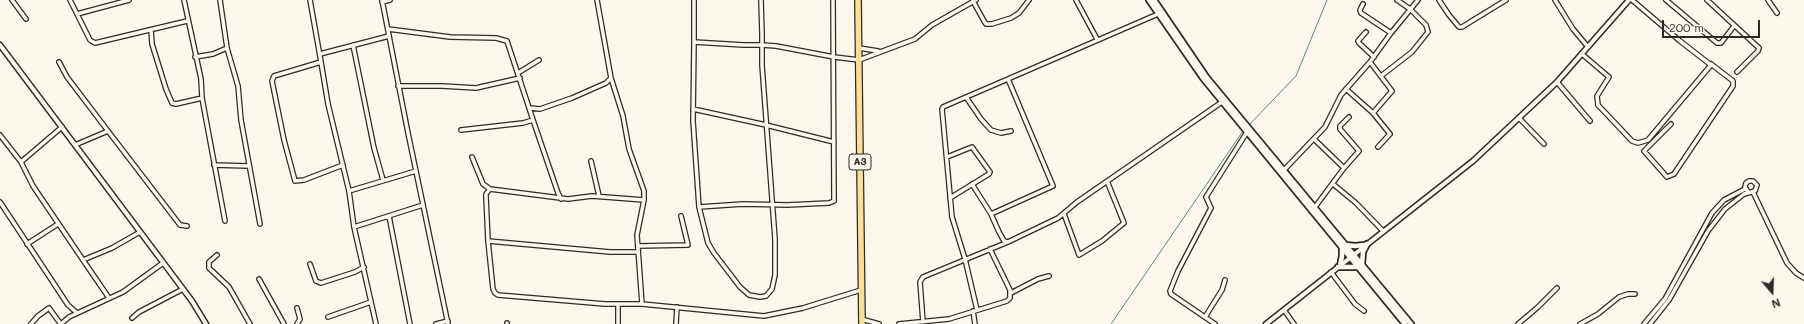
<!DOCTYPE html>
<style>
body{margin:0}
#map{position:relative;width:1804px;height:324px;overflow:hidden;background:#fbf7ec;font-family:Mali,sans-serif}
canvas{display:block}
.north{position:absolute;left:1752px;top:272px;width:40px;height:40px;-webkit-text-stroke:3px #fbf7ec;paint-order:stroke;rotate:161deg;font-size:11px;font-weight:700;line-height:16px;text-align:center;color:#2b2b2b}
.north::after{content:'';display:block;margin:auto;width:14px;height:18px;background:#2b2b2b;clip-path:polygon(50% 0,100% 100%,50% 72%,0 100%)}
.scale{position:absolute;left:1662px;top:20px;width:98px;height:18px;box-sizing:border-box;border:2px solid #2b2b2b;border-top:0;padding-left:5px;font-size:12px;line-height:14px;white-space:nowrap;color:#2b2b2b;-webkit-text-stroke:3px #fbf7ec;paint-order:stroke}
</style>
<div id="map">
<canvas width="1804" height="324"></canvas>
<div class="north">N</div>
<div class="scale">200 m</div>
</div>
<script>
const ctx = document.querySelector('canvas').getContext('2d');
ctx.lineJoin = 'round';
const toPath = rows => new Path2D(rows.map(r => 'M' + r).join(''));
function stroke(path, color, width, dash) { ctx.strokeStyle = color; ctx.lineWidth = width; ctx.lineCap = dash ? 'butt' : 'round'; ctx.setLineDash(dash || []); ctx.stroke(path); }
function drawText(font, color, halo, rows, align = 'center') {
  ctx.font = font + ' Mali,sans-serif'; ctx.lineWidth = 4; ctx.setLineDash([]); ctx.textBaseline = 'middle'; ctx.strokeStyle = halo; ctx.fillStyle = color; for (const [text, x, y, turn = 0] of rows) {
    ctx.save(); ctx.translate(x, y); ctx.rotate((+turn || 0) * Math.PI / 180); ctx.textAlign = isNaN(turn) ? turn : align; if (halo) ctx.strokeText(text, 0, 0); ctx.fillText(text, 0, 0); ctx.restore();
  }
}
const stream = toPath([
 [1248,126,1296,76,1327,0],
 [1111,324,1243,131]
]);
const minor = toPath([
 [12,0,26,19],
 [70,0,90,40,95,43,187,21],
 [184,0,201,79,202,98,225,221],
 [220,0,227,48,238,86,241,120,260,224],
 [310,0,321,62],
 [382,0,408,133,448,324],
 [597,0,611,78,623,116,629,149,644,191,644,200,637,235,642,304],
 [694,0,694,42],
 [761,0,762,34,762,65,764,92,775,239,775,275,772,289,766,296,760,297,749,295,740,287,714,253,708,243,699,207,693,121,694,42,744,45,762,45,776,46,834,57,859,60,915,39,932,25,976,0],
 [1076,0,1097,39],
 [1439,0,1449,15,1459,27,1462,27,1506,0],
 [1555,0,1573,29,1588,47],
 [1666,0,1717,43,1721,43,1734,26],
 [1707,0,1759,48,1758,51,1737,72],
 [1768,0,1777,13],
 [973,1,984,21,986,24,992,24,1011,18,1019,13,1029,0],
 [382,2,390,0],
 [1363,4,1360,10,1361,13,1391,33],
 [77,14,129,0],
 [388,29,450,37,496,38,507,41,533,120,523,123,461,130],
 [151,30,152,44,166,89,172,103,176,104,202,98],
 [1366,32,1358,41,1359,43,1374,57],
 [353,45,374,148,383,180],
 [859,48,878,51],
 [320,54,389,36],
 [1582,54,1609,77,1597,96,1598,105,1632,141,1638,143,1648,140,1711,65,1680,41,1632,0],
 [195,57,213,54,227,48],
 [59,62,67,77,108,131],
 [518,73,539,60],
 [1381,76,1412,52,1428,32,1426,25,1410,9,1397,0],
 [1557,82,1590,121],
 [398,86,442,86,476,88,520,78],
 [1346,89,1373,113,1392,91,1370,62],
 [966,97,981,119,991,130,1001,133,1011,131],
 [530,108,540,109,572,98,606,83,611,78],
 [693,109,766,125,834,142],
 [1373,113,1390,134,1378,147],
 [1519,118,1544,144],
 [533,120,558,193,561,199],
 [1671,124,1644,151,1667,177,1674,174,1733,86,1733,81,1711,64],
 [62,127,21,162,33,186,83,260],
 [0,135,21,162],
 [1314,139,1344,168],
 [75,145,108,131,180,225,187,226],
 [472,157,483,184,490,189,568,199,592,196,644,200],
 [947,157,972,147,990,172,989,174,950,198],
 [591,161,599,196],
 [214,165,248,166],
 [343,165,304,180,295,181,284,140,272,81,274,76,321,62,328,104,349,191,354,227,376,324],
 [1284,170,1325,127,1341,95,1370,62,1391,33,1418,0],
 [972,184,991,214],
 [1333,184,1356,203,1383,231],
 [349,191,416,171],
 [1753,192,1787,263,1796,273,1804,278],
 [0,202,68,305,77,313],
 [699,207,743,204,787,205,829,203,834,201,833,0],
 [1315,207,1344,168,1359,151,1340,129,1340,126,1349,117],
 [1064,214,1079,255,1102,241,1124,223,1107,181],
 [389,216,410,324],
 [354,227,423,205],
 [488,241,486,197,486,194,490,189],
 [1008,242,1004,241,999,232,991,214,1053,186,1008,79,1158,14],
 [27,244,58,224],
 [638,246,688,245,681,216],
 [637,252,610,252,488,241,493,289,495,293,498,295,605,304,642,304,764,316,803,308,861,290],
 [217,255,209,262,209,268,229,287,250,324],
 [310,264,316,281,321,283,355,272,364,267],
 [1331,272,1355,304,1364,311],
 [259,279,284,324],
 [1011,293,1038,279,1049,276],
 [109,298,83,260,112,248,140,232],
 [297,308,300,319,297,324],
 [977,310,965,259,952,217,942,109,943,107,1008,79],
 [1284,310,1294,324],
 [973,311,975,324],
 [328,317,371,302],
 [1205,317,1222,290,1225,280],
 [132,318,139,312,183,289],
 [861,319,879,324],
 [923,322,920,282,923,277,1008,242,1058,218,1077,202,1222,102],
 [507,323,507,324],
 [31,324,38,316,49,308,60,323],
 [61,324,69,317,123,292,163,263],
 [436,324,448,321],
 [618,324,618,304],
 [676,324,677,307],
 [899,324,949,319,1007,301,1010,298,1010,290,990,249],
 [1215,324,1171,294,1170,291,1178,271,1211,208,1206,197,1247,132],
 [1518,324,1538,307,1557,288],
 [1580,324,1598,314,1619,297,1628,294,1635,294],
 [1644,324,1665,299,1712,213,1724,200,1745,189],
 [1650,324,1669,300,1708,231,1725,209,1744,194,1755,191,1757,185,1753,181,1749,181,1746,183,1745,187,1748,192]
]);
const tertiary = toPath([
 [0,45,192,301,206,324],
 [1266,324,1473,161,1557,82,1629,0]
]);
const secondary = toPath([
 [1149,0,1203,78,1405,324],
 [1154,0,1207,78,1411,324],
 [1346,245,1355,246,1365,245],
 [1362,264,1363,252,1367,244],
 [1340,266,1342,256,1342,246],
 [1338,267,1359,267]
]);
const trunk = toPath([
 [858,0,862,324]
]);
const shields = [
 [860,162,22]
];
const shieldNames = [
 ["A3",860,162]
];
stroke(stream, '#58898c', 1);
stroke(minor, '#2b2b2b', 6);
stroke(tertiary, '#2b2b2b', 7);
stroke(secondary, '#2b2b2b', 8);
stroke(trunk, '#2b2b2b', 8);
stroke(minor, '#fbf7ec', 3.5);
stroke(tertiary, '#fbf7ec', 4);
stroke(secondary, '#fbf7ec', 4.5);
stroke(trunk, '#fadf96', 5.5);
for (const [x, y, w] of shields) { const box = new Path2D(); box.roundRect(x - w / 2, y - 8, w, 16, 3); ctx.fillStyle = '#fbf7ec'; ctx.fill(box); stroke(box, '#2b2b2b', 1); }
drawText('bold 10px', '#2b2b2b', null, shieldNames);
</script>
